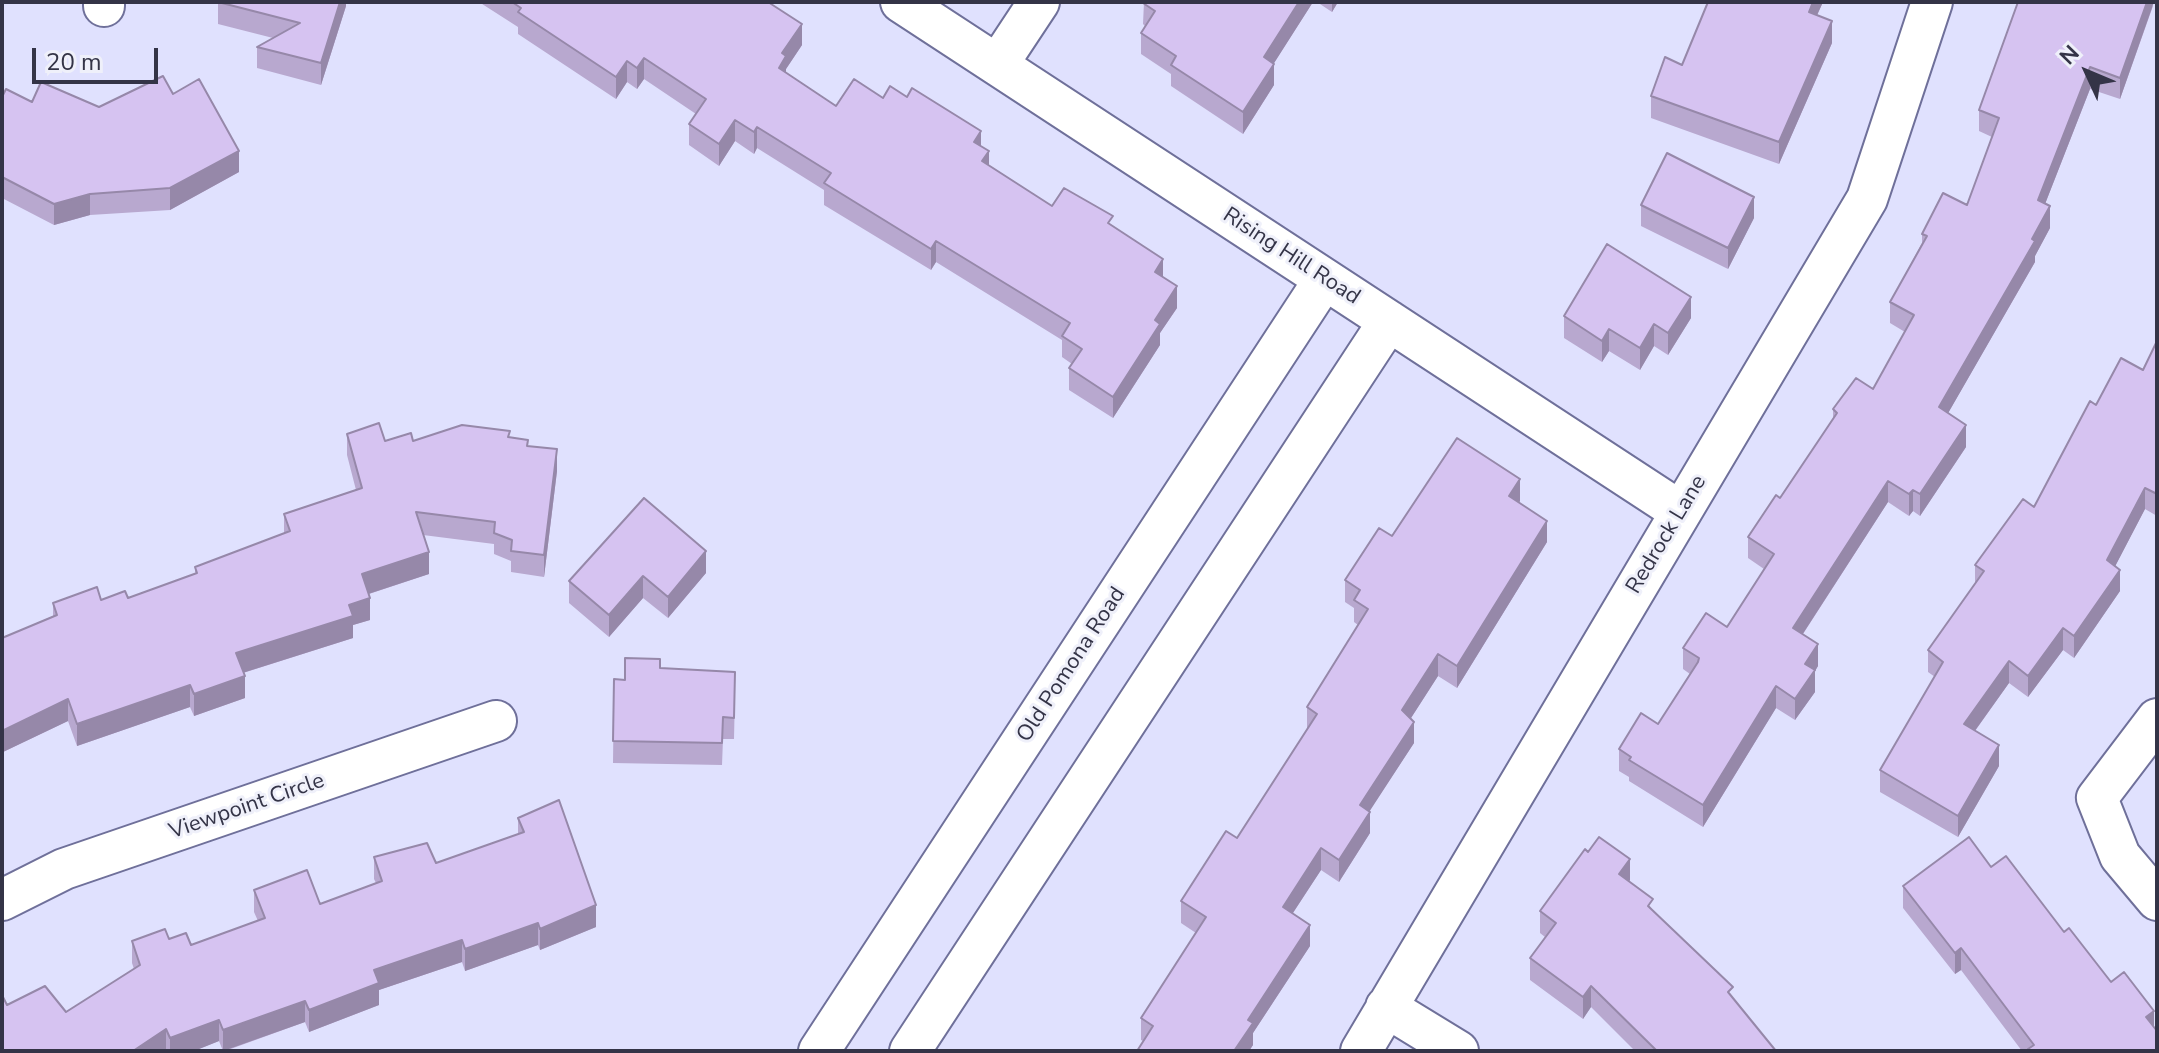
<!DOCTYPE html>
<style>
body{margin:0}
#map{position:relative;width:2159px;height:1053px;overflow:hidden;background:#e0e1fe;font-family:"Nunito Sans",sans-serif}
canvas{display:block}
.frame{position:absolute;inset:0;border:4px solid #343447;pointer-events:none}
.north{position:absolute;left:2047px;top:32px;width:80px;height:80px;-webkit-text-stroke:6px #eff0fa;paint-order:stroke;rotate:314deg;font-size:22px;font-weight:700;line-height:32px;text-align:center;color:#343447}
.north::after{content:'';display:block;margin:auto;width:28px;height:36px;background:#343447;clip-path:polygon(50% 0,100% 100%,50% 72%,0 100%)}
.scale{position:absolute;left:32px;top:48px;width:126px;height:36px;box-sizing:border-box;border:4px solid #343447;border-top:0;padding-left:10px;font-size:24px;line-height:28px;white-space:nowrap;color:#343447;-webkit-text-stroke:6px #eff0fa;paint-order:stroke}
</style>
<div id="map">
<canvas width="2159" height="1053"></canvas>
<div class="frame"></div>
<div class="north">N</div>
<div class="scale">20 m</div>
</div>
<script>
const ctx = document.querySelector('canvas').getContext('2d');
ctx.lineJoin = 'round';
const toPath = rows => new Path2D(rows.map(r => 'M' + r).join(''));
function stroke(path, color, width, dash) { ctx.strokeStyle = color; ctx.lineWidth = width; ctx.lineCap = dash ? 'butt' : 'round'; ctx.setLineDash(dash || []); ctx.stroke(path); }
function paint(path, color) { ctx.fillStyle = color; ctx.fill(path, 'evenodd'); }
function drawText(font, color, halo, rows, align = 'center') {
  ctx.font = font + ' "Nunito Sans",sans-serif'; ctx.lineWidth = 6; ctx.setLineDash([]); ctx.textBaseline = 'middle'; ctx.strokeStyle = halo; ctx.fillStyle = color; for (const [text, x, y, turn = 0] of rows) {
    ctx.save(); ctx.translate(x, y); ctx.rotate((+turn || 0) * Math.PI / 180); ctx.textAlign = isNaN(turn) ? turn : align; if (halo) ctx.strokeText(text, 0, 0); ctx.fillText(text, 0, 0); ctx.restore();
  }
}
const minor = toPath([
 [901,2,1681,512],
 [104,6,104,2],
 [998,64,1039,2],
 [2157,719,2097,798,2120,856,2157,900],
 [2,900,64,869,496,721],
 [1386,1007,1458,1051],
 [819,1051,1324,280],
 [910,1051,1389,321],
 [1361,1051,1867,199,1932,2]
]);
const wall = toPath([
 [218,2,346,2,346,6,321,85,257,68,257,47,273,38,218,24],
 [479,2,768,2,802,45,786,69,786,73,836,106,883,98,981,147,989,165,1052,206,1113,226,1163,277,1177,308,1160,333,1160,345,1113,418,1069,390,1069,368,1072,364,1062,357,1062,340,936,262,931,270,824,205,824,190,757,148,754,154,735,141,719,166,689,145,689,124,696,114,644,79,637,89,627,82,616,99,518,34,518,27],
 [1144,2,1313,2,1273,64,1274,85,1243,134,1171,86,1171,74,1141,54,1141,33,1145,26,1143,24],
 [1317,2,1338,2,1332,12],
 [1708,2,1823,2,1817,15,1832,43,1779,164,1651,118,1651,96,1682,65],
 [2153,6,2120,99,2090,89,2045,204,2050,228,2035,256,2035,262,1948,413,1966,447,1920,516,1913,511,1909,516,1888,502,1803,634,1818,666,1815,671,1815,692,1795,720,1776,708,1703,827,1629,781,1629,777,1619,771,1619,749,1658,724,1690,674,1683,669,1683,648,1727,627,1764,569,1748,558,1748,537,1780,498,1833,420,1833,409,1873,389,1905,332,1890,323,1890,302,1922,243,1922,234,1967,205,1992,137,1979,131,1979,110],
 [173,94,239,172,170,210,90,215,54,225,2,198,2,97,32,102,99,107],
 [1641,205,1754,218,1728,269,1641,226],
 [1564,316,1691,318,1668,355,1654,346,1640,370,1609,351,1602,362,1564,338],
 [2157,341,2157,516,2145,509,2115,566,2120,591,2074,658,2063,650,2028,697,2009,683,1975,731,1999,766,1958,837,1880,792,1880,770,1935,677,1928,672,1928,650,1975,584,1975,565,2034,507,2096,405,2143,370],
 [347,434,385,441,510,438,528,446,557,471,544,577,511,572,511,561,494,554,494,544,423,535,429,574,369,594,370,620,353,625,353,638,243,673,245,698,194,716,190,707,77,746,68,721,3,752,3,761,2,762,2,638,53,616,53,603,128,598,195,574,195,567,284,533,284,514,356,490,347,455],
 [1520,501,1519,503,1547,542,1457,688,1438,676,1411,718,1414,743,1369,811,1370,833,1339,882,1321,870,1293,913,1310,946,1253,1033,1253,1045,1249,1051,1137,1051,1143,1041,1141,1040,1141,1018,1196,933,1181,923,1181,901,1237,838,1307,729,1307,707,1358,625,1354,622,1354,608,1345,602,1345,580,1392,536],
 [706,573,668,618,643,598,609,637,569,603,569,581],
 [660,668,735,693,734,739,723,739,722,765,613,763,614,679,625,680],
 [518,818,596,927,540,950,538,945,465,971,462,962,379,990,379,1005,309,1032,305,1022,225,1051,223,1051,219,1041,194,1051,166,1051,7,1005,66,1012,134,969,132,963,132,941,169,939,191,945,258,921,254,912,254,890,320,904,376,883,374,879,374,857,436,863,518,835],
 [1588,852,1630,880,1629,881,1653,910,1733,998,1776,1051,1635,1051,1591,1007,1583,1019,1530,980,1530,958,1545,937,1540,933,1540,911],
 [1991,867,2064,932,2154,1027,2157,1051,2022,1051,1961,970,1955,974,1903,908,1903,886]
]);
const shadedWall = toPath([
 [340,2,346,2,346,6,321,85,321,63],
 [1299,2,1313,2,1264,79,1264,57],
 [1332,2,1338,2,1332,12],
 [1813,2,1823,2,1809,33,1809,12],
 [2147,2,2154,2,2120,99,2120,78],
 [1832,21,1832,43,1779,164,1779,142],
 [802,24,802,45,786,69,786,78,779,68,782,53],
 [644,58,644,79,637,89,637,68],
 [627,61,627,82,616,99,616,77],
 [1274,64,1274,85,1243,134,1243,112],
 [2090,67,2090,89,2038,222,2038,200],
 [735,120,735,141,719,166,719,144],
 [757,127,757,148,754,154,754,132],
 [981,131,981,152,974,142],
 [239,151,239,172,170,210,170,188],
 [989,151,989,173,982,161],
 [90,194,90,215,54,225,54,204],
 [1754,197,1754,218,1728,269,1728,248],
 [2050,206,2050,228,2035,256,2035,262,1939,429,1939,407],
 [936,241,936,262,931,270,931,249],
 [1163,259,1163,280,1155,272],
 [1177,286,1177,308,1160,333,1160,345,1113,418,1113,397,1155,320],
 [1691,297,1691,318,1668,355,1668,333],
 [1654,324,1654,346,1640,370,1640,348],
 [1609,329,1609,351,1602,362,1602,341],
 [1966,425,1966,447,1920,516,1920,494],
 [557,449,557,471,544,577,544,555],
 [1520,479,1520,501,1509,518,1509,496],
 [1888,481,1888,502,1793,649,1793,628],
 [2145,488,2145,509,2107,582,2107,560],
 [1913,490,1913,511,1909,516,1909,494],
 [1547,521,1547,542,1457,688,1457,666],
 [706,551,706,573,668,618,668,597],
 [429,552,429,574,362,596,362,574],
 [2120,570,2120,591,2074,658,2074,636],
 [643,576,643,598,609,637,609,615],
 [370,598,370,620,353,625,353,638,236,675,236,653,349,605],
 [2063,628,2063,650,2028,697,2028,676],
 [1818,644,1818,666,1815,671,1815,692,1795,720,1795,699,1805,664],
 [1438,654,1438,676,1402,732,1402,710],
 [2009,661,2009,683,1964,746,1964,724],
 [245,676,245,698,194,716,194,694],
 [190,685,190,707,77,746,77,724],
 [1776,686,1776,708,1703,827,1703,805],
 [68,699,68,721,3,752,3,761,2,762,2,731],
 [1414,722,1414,743,1360,826,1360,805],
 [1999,745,1999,766,1958,837,1958,816],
 [1370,812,1370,833,1339,882,1339,860],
 [1321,848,1321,870,1283,928,1283,907],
 [1630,859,1630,880,1619,895,1619,874],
 [596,905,596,927,540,950,540,929],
 [538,923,538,945,465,971,465,949],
 [1310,925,1310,946,1253,1033,1253,1045,1249,1051,1234,1051,1248,1020],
 [462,940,462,962,379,990,379,1005,309,1032,309,1010,374,970],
 [1961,948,1961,970,1955,974,1955,953],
 [1591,986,1591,1007,1583,1019,1583,997],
 [305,1001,305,1022,223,1051,223,1030],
 [2154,1011,2154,1033,2146,1017],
 [219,1020,219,1041,194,1051,170,1051,170,1038],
 [166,1029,166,1051,133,1051]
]);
const building = toPath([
 [218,2,340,2,321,63,257,47,300,23,218,2],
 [512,2,768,2,802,24,782,53,786,56,779,68,836,106,854,79,883,98,890,86,907,97,912,88,981,131,974,142,989,151,982,161,1052,206,1064,188,1113,216,1108,223,1163,259,1155,272,1177,286,1155,320,1160,324,1113,397,1069,368,1082,349,1062,336,1070,323,936,241,931,249,824,183,831,173,757,127,754,132,735,120,719,144,689,124,706,99,644,58,637,68,627,61,616,77,518,12,521,8,512,2],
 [1144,2,1299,2,1264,57,1274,64,1243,112,1171,65,1176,56,1141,33,1155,11,1143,3,1144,2],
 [1708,2,1813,2,1809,12,1832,21,1779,142,1651,96,1665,57,1682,65,1708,2],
 [2018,2,2147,2,2120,78,2090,67,2038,200,2050,206,2032,239,2035,241,1939,407,1966,425,1920,494,1913,490,1909,494,1888,481,1793,628,1818,644,1805,664,1815,670,1795,699,1776,686,1703,805,1629,760,1631,757,1619,749,1641,713,1658,724,1698,662,1699,658,1683,648,1706,613,1727,627,1774,554,1748,537,1776,495,1780,498,1837,413,1833,409,1856,378,1873,389,1914,315,1890,302,1927,236,1922,234,1943,193,1967,205,1999,118,1979,110,2018,2],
 [163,76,173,94,199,79,239,151,170,188,90,194,54,204,2,177,2,97,6,89,32,102,41,82,99,107,163,76],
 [1667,153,1754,197,1728,248,1641,205,1667,153],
 [1607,244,1691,297,1668,333,1654,324,1640,348,1609,329,1602,341,1564,316,1607,244],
 [2157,341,2157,494,2145,488,2107,560,2120,570,2074,636,2063,628,2028,676,2009,661,1964,724,1999,745,1958,816,1880,770,1943,662,1928,650,1984,571,1975,565,2023,499,2034,507,2090,401,2096,405,2121,358,2143,370,2157,341],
 [379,423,385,441,411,433,413,441,462,425,510,431,508,437,528,440,527,446,557,449,544,555,511,551,512,540,494,533,495,522,416,512,429,552,362,574,370,598,349,605,353,616,236,653,245,676,194,694,190,685,77,724,68,699,2,731,2,638,57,615,53,603,97,587,101,600,125,591,128,598,197,573,195,567,290,531,284,514,362,488,347,434,379,423],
 [1457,438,1520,479,1509,496,1547,521,1457,666,1438,654,1402,710,1414,722,1360,805,1370,812,1339,860,1321,848,1283,907,1310,925,1248,1020,1253,1023,1234,1051,1137,1051,1153,1026,1141,1018,1206,917,1181,901,1226,831,1237,838,1317,714,1307,707,1368,609,1354,600,1360,590,1345,580,1379,528,1392,536,1457,438],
 [644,498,706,551,668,597,643,576,609,615,569,581,644,498],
 [625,658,660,659,660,668,735,672,734,718,723,717,722,743,613,741,614,679,625,680,625,658],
 [559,800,596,905,540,929,538,923,465,949,462,940,374,970,379,983,309,1010,305,1001,223,1030,219,1020,170,1038,166,1029,133,1051,2,1051,2,995,7,1005,45,986,66,1012,140,965,132,941,165,929,169,939,186,933,191,945,265,918,254,890,307,870,320,904,382,881,374,857,427,843,436,863,524,832,518,818,559,800],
 [1599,837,1630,859,1619,874,1653,899,1648,906,1733,987,1728,992,1776,1051,1657,1051,1591,986,1583,997,1530,958,1556,923,1540,911,1585,849,1588,852,1599,837],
 [1969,837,1991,867,2006,856,2064,932,2069,928,2111,982,2124,972,2154,1011,2146,1017,2157,1031,2157,1051,2030,1051,2028,1049,2034,1045,1961,948,1955,953,1903,886,1969,837]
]);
const streetNames = [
 ["Rising Hill Road",1291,257,33],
 ["Redrock Lane",1667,535,-59],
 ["Old Pomona Road",1072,665,-57],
 ["Viewpoint Circle",247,807,-19]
];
stroke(minor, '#6f709a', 44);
stroke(minor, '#fff', 40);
paint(wall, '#b8a8cf');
paint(shadedWall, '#9688a9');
paint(building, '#d6c3f1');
stroke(building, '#9688a9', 2);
drawText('22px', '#343447', '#eff0fa', streetNames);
</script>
